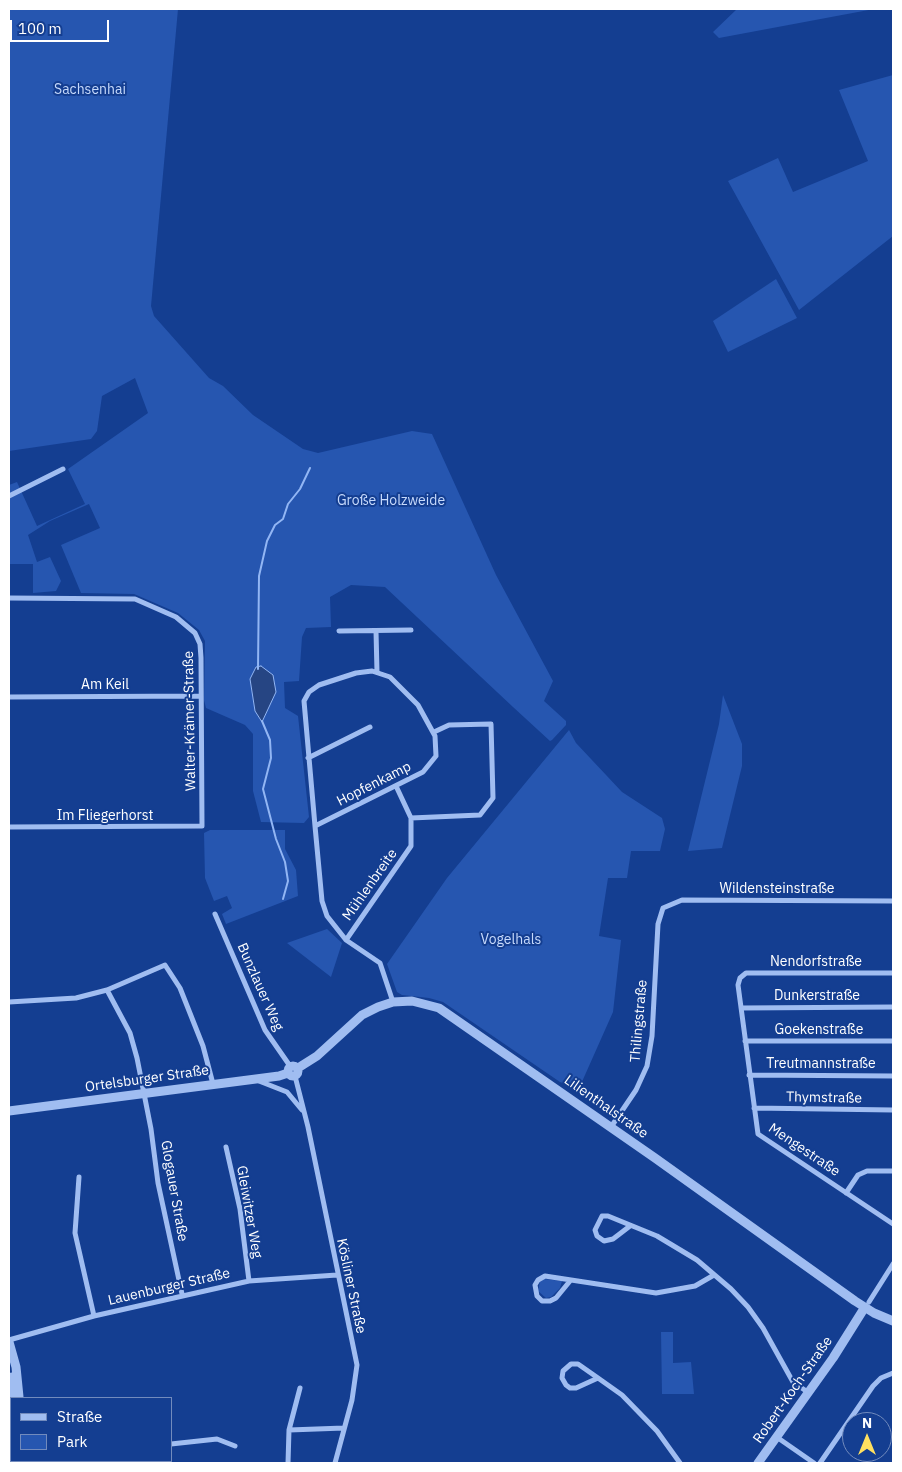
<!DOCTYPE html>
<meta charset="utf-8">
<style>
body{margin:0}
#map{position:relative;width:902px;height:1472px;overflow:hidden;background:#143e91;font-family:"IBM Plex Sans",sans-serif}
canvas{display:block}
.frame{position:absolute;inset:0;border:10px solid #fff;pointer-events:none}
.legend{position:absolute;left:10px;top:1397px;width:162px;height:65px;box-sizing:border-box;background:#143e91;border:1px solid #728bbd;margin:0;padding:6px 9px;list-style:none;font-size:15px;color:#fff}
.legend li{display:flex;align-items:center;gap:10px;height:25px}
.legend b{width:25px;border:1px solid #728bbd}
.north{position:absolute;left:842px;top:1412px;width:50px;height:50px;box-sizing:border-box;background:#143e91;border:1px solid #728bbd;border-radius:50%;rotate:0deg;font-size:14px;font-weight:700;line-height:20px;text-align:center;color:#fff}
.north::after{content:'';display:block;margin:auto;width:18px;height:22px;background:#ffe060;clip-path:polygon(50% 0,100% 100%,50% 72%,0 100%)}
.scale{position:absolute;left:10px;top:20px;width:99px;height:22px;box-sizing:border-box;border:2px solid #fff;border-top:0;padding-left:6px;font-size:15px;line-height:18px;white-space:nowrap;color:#fff;-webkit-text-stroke:4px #143e91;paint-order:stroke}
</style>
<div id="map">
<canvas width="902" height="1472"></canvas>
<div class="frame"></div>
<ul class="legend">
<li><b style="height:6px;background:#a0bdf1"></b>Straße</li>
<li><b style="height:14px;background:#2656b0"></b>Park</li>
</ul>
<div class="north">N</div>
<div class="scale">100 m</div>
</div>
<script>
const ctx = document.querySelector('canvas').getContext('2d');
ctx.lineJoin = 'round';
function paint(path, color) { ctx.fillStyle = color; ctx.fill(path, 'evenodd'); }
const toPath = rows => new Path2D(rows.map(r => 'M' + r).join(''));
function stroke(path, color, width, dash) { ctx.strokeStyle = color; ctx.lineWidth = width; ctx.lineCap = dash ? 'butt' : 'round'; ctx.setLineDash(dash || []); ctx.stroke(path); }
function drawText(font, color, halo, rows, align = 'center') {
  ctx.font = font + ' "IBM Plex Sans",sans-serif'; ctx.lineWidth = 4; ctx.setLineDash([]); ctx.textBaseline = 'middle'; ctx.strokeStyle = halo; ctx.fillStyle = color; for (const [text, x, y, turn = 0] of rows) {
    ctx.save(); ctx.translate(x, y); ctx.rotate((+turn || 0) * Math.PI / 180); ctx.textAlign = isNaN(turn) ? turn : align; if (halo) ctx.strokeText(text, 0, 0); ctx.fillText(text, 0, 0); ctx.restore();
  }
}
const green = toPath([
 [9,9,178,9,151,306,154,316,209,378,223,386,253,415,303,449,318,453,412,431,432,434,496,575,553,681,544,701,566,721,566,725,552,740,550,741,513,707,385,587,351,585,330,597,331,627,306,628,302,637,299,681,284,682,285,708,298,716,309,817,304,823,261,822,253,791,253,734,245,725,206,708,204,700,205,641,199,630,178,613,134,594,81,593,61,545,100,528,89,504,50,521,28,535,37,562,50,557,61,581,56,591,33,593,33,564,9,564,9,485,17,482,37,526,85,504,68,469,148,413,135,378,102,396,97,431,91,439,9,451],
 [273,675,255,711,250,679],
 [737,9,874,9,719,38,713,32],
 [893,75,893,236,799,310,728,181,778,158,793,192,868,161,839,90],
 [776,279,797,318,728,352,713,321],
 [723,695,742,744,742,766,722,848,688,851,719,724],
 [569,730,576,743,622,792,662,818,665,829,660,851,631,851,627,878,608,878,599,936,621,940,613,1012,577,1093,573,1087,560,1082,443,1002,429,998,402,995,397,992,387,964,447,878],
 [210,830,285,830,285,849,296,870,298,896,226,924,222,914,232,908,227,896,214,901,205,878,204,833],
 [327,929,342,943,331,977,287,943],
 [544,1279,562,1281,560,1288,551,1297,546,1298,538,1291,540,1281],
 [661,1332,673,1332,673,1363,691,1362,694,1394,662,1394]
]);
const water = toPath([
 [261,666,273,675,276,692,262,722,255,711,250,679,256,667,261,666]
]);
const stream = toPath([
 [258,669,259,576,267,541,275,525,283,519,288,504,300,489,310,468],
 [262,721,270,740,271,758,263,789,276,839,285,862,288,881,283,899]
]);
const minor = toPath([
 [9,496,63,469],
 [9,598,135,599,176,617,195,633,200,644,201,658,202,826,9,827],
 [339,631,411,630],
 [376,631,377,672],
 [372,671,390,677,418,705,435,736,436,756,423,772,315,826,304,701,309,692,319,685,356,673,372,671],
 [9,697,201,696],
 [308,758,370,727],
 [411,818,480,815,493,798,491,724,449,725,434,732],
 [315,826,322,901,327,916,346,940,380,963,393,1002],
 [215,914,265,1030,290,1066],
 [346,940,411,846,411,818,396,786],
 [893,973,746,973,740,978,738,985,758,1134,893,1224],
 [107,990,130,1033,137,1058,151,1129,158,1183,182,1294],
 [9,1002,76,998,107,990,165,965,180,988,203,1046,213,1084],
 [741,1008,893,1007],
 [745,1041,893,1041],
 [749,1075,893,1076],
 [295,1076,308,1127,357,1365,352,1400,335,1463],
 [259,1081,287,1092,302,1110],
 [754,1108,893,1110],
 [611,1127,636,1090,647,1066,652,1036,658,924,663,908,682,900,893,901],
 [226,1147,240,1209,249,1281],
 [79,1177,75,1233,94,1316],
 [846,1193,858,1175,867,1171,893,1171],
 [630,1226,613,1239,604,1241,597,1236,595,1230,602,1216,608,1216,657,1236,697,1260,731,1289,748,1307,763,1328,793,1382,809,1393],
 [570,1281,556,1298,550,1301,542,1301,537,1296,535,1285,538,1280,545,1276,656,1293,695,1286,714,1275],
 [869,1302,893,1264],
 [9,1340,94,1316,249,1281,337,1275],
 [598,1378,576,1388,570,1388,566,1385,562,1378,563,1371,571,1364,578,1364,598,1378,622,1395,657,1431,680,1463],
 [289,1430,344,1428],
 [778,1438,814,1463],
 [171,1444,217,1439,235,1446],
 [94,1463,103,1461],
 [288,1463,289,1430,300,1388],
 [820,1463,873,1386,881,1378,893,1373]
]);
const tertiary = toPath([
 '288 1071a5 5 0 1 1 10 0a5 5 0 1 1-10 0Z',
 [298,1068,317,1056,362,1015,378,1007,393,1002,412,1001,439,1008,655,1158,855,1301,874,1313,893,1321],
 [9,1111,279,1076,288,1073],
 [9,1342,16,1367,19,1397],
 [12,1377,12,1398],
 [9,1419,11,1420],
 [34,1461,35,1463],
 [758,1463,833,1358,865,1307]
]);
const parkNames = [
 ["Sachsenhai",90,90],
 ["Große Holzweide",391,501],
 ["Vogelhals",511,940]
];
const streetNames = [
 ["Am Keil",105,685],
 ["Walter-Krämer-Straße",190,721,-91],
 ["Hopfenkamp",374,784,-27],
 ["Im Fliegerhorst",105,816],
 ["Mühlenbreite",370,885,-55],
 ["Wildensteinstraße",777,889],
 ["Nendorfstraße",816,962],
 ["Bunzlauer Weg",260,987,66],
 ["Dunkerstraße",817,996],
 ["Thilingstraße",639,1021,-85],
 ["Goekenstraße",819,1030],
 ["Treutmannstraße",821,1064],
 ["Ortelsburger Straße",147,1079,-8],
 ["Thymstraße",824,1098,1],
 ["Lilienthalstraße",606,1107,35],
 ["Mengestraße",804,1150,34],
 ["Glogauer Straße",174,1191,80],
 ["Gleiwitzer Weg",249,1212,80],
 ["Kösliner Straße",351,1286,78],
 ["Lauenburger Straße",169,1287,-13],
 ["Robert-Koch-Straße",793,1390,-55]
];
paint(green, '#2656b0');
paint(water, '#264583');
stroke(water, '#92b6f4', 1);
stroke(stream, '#92b6f4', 2);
stroke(minor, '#a0bdf1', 5);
stroke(tertiary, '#a0bdf1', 9);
drawText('14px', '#c7dafc', '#143e91', parkNames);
drawText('14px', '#fff', '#143e91', streetNames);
</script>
